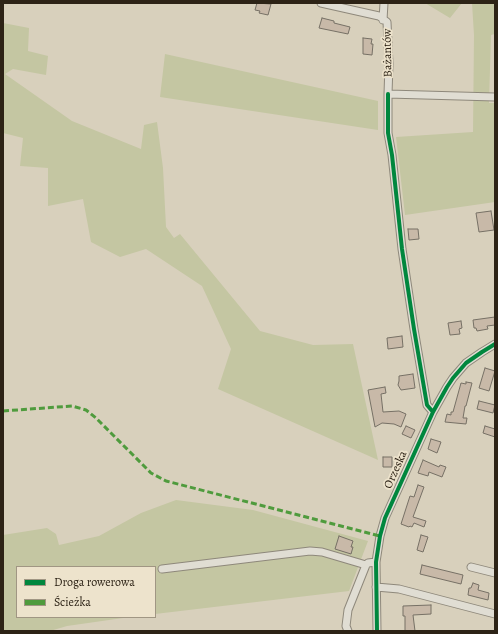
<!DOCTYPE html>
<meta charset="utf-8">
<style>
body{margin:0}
#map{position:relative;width:498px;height:634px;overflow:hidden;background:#d8d0bc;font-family:Alegreya,serif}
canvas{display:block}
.frame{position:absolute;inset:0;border:4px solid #2d2316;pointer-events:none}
.legend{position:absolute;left:16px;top:566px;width:140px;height:52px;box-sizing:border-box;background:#ede3cc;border:1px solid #a09683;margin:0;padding:5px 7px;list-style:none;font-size:12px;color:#2d2316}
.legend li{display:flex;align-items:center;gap:8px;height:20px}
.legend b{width:20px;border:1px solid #a09683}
</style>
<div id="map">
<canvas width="498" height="634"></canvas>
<div class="frame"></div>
<ul class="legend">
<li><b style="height:5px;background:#00873e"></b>Droga rowerowa</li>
<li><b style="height:5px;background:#4f9b3d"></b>Ścieżka</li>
</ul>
</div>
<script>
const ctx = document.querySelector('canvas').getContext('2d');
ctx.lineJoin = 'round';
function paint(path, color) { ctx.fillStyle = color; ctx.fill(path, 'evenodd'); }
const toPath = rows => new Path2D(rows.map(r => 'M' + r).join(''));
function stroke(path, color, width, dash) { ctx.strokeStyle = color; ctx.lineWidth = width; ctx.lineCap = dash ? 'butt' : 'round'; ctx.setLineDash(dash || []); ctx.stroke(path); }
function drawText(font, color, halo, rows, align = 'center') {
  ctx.font = font + ' Alegreya,serif'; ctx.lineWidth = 3.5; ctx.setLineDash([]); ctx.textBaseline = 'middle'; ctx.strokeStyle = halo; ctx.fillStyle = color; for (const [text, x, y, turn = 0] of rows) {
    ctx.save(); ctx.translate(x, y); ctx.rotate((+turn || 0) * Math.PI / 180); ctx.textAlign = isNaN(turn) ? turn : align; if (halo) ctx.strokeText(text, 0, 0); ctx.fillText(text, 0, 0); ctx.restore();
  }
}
const green = toPath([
 [425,3,462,3,450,18],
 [472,3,495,3,495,34,491,35,489,103,495,103,495,202,405,215,396,137,473,132,474,35],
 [3,23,29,28,28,51,48,56,46,75,13,69,5,74,72,121,141,149,144,125,157,122,163,168,166,227,174,238,180,234,260,331,313,345,353,344,378,460,218,389,231,349,202,286,146,249,120,257,91,242,83,199,48,206,48,168,20,166,23,138,3,133],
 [165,54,378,101,378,130,160,97],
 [176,500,253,510,368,541,349,591,155,614,155,567,17,567,17,617,130,617,67,626,50,631,3,631,3,535,47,528,56,534,59,545,99,536,141,513]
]);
const building = toPath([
 [257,3,271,4,268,15,259,13,260,11,255,10,257,3],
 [322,18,334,21,334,23,350,27,348,34,319,28,322,18],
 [363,38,372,39,371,44,373,44,372,55,363,54,363,38],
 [491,211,494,230,479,232,476,213,491,211],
 [408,229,418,229,419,239,409,240,408,229],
 [495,317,495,325,487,326,488,329,477,331,476,328,474,328,473,320,495,317],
 [461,321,462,328,459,329,460,334,450,335,448,323,461,321],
 [402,336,403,347,388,349,387,338,402,336],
 [485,368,495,371,489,391,479,388,485,368],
 [413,374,415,388,401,390,398,385,399,381,399,376,413,374],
 [466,382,472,383,466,406,465,406,463,418,467,418,466,424,445,422,447,414,451,415,451,412,453,412,461,383,466,384,466,382],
 [385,387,386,393,381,394,383,412,399,411,406,414,401,427,394,424,382,423,375,427,368,390,385,387],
 [479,401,495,405,493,413,477,409,479,401],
 [406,426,415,430,411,438,402,434,406,426],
 [485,426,495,429,495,437,483,433,485,426],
 [431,439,441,442,437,453,428,449,431,439],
 [383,457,392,457,392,467,383,467,383,457],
 [423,460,439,467,440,465,446,467,442,477,429,472,428,476,418,473,423,460],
 [418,485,424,487,413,517,426,521,424,527,414,523,412,527,410,526,409,527,401,524,410,496,414,497,418,485],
 [421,535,428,537,423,552,417,550,421,535],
 [339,536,353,541,351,547,353,547,351,554,335,549,339,536],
 [422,565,463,575,461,584,420,574,422,565],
 [473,583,479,585,478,590,489,593,488,600,468,595,469,588,471,588,473,583],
 [431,605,431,614,413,615,415,631,405,631,405,616,403,616,403,606,431,605]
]);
const minor = toPath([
 [321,3,379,16,387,22,389,64,388,94,495,97],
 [383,20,384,3],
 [388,94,388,133,392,155,402,249,414,329,427,405,433,412],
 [471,567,495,573],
 [162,569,310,551,322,552,366,565],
 [376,587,399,589,495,614],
 [348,631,346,626,348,610,366,565,368,563,376,562],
 [377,631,376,562,380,536,385,518,433,412,447,387,453,378,466,363,482,352,495,344]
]);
const quiet = toPath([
 [3,411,72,406,86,410,96,418,151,473,166,481,380,536]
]);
const cycleway = toPath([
 [388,94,388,133,392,155,402,249,414,329,427,405,433,412],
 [377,631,376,562,380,536,385,518,433,412,447,387,453,378,466,363,482,352,495,344]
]);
const streetNames = [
 ["Bażantów",388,53,-91],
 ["Orzeska",396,470,-66]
];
paint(green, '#c4c6a2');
paint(building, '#c8b9a8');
stroke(building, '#767065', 1);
stroke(minor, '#8e887b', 9);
stroke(minor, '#e0ddd3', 7);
stroke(quiet, '#4f9b3d', 3, [6, 3]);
stroke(cycleway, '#00873e', 4);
drawText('12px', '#2d2316', '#ede3cc', streetNames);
</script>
